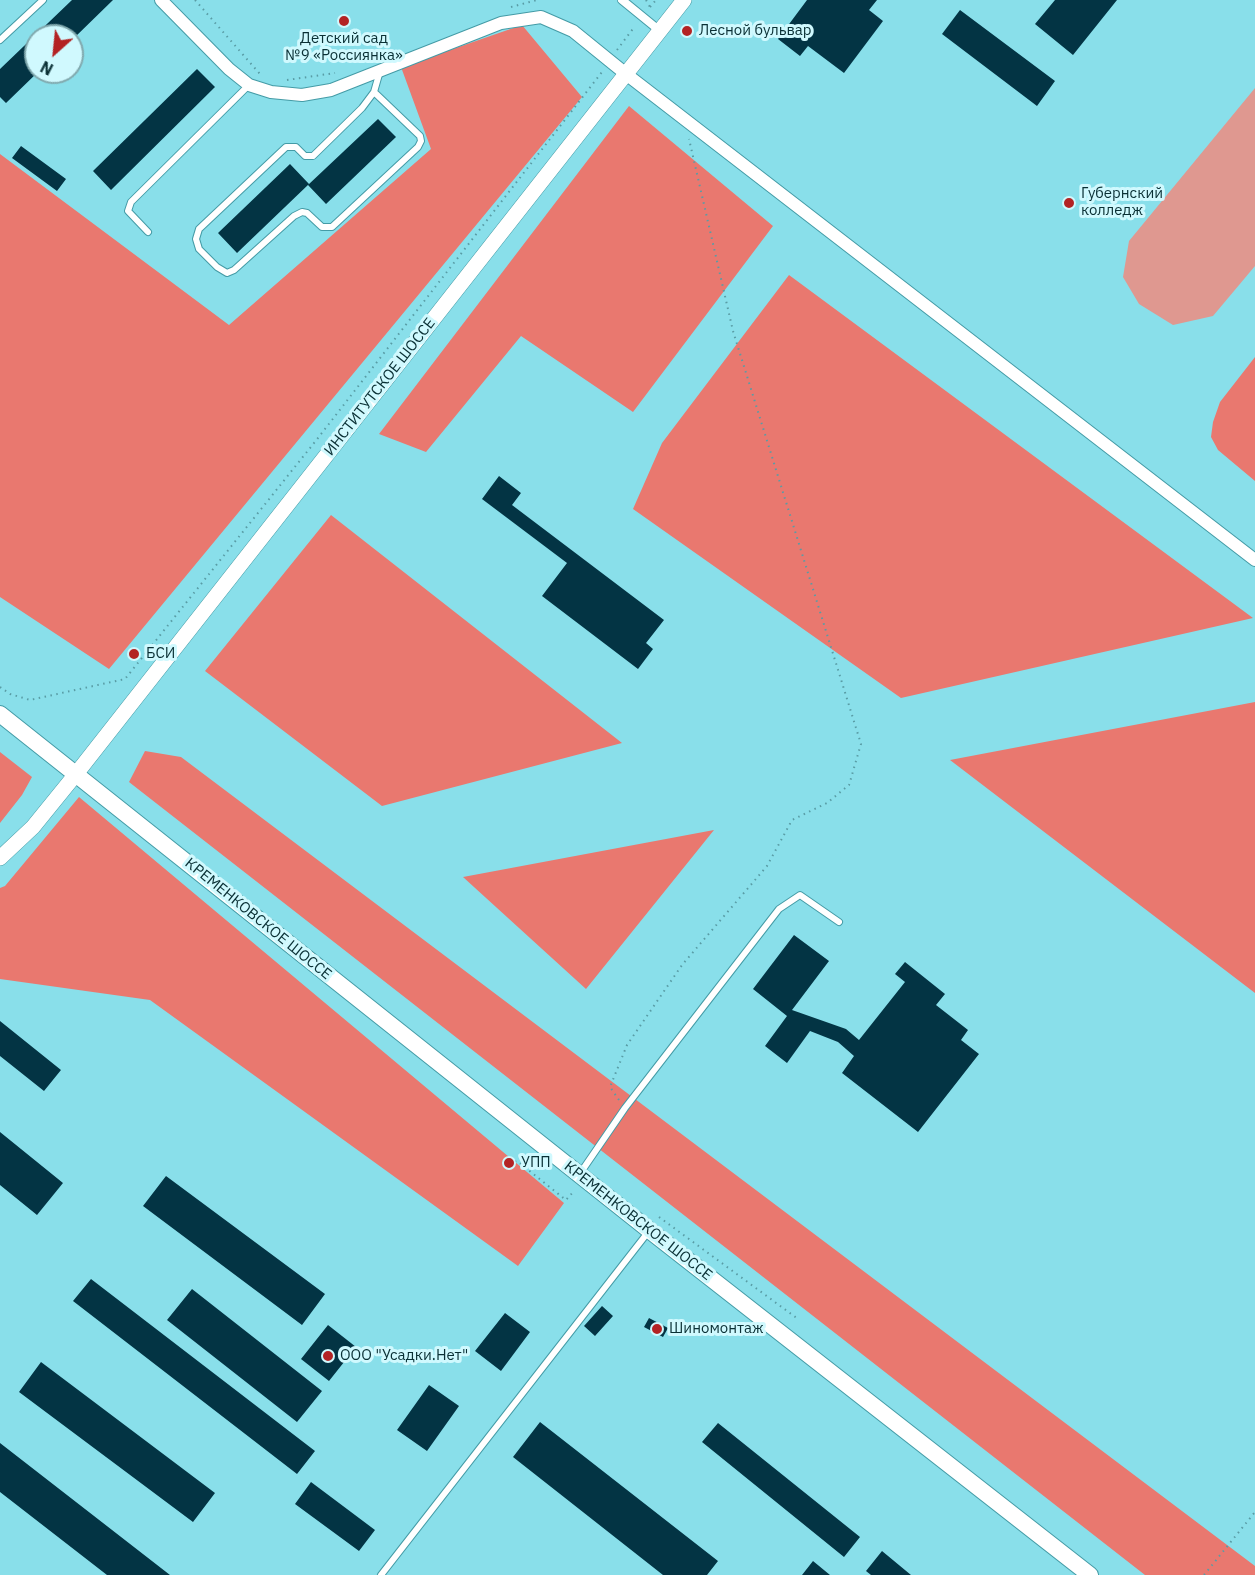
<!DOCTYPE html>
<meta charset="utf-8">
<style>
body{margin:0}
#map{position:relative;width:1255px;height:1575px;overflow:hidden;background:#89dfea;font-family:"IBM Plex Sans",sans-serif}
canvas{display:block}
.north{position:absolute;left:24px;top:24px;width:60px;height:60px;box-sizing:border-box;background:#d0f9fe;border:2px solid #81a9ae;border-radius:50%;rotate:207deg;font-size:16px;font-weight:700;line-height:24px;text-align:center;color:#0a3035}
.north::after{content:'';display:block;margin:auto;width:21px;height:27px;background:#b32324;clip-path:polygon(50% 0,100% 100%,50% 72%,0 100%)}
</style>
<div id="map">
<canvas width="1255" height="1575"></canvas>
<div class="north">N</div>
</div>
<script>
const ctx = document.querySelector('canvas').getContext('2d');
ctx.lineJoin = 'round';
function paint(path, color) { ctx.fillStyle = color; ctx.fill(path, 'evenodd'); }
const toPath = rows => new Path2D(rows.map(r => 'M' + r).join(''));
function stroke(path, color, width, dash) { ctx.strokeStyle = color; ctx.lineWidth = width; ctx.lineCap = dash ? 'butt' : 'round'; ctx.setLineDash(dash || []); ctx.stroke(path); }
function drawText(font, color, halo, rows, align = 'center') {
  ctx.font = font + ' "IBM Plex Sans",sans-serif'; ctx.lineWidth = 6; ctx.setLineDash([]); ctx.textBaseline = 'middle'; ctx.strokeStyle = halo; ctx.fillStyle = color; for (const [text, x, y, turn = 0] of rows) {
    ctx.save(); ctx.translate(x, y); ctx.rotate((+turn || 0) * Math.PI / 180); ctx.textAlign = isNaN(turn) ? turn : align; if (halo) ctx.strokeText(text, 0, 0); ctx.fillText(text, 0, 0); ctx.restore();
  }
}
const green = toPath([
 [1255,88,1255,266,1213,316,1173,325,1139,304,1123,277,1129,241]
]);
const forest = toPath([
 [522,25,582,97,109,669,0,597,0,154,229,325,431,149,401,67],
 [629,106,773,226,633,412,521,336,426,452,379,434],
 [789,275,1253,618,901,698,633,509,662,443],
 [1255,357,1255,481,1218,450,1211,437,1213,422,1220,402],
 [331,515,622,743,382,806,205,671],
 [1255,702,1255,993,950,760],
 [145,751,181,757,1255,1566,1255,1575,1145,1575,129,782],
 [0,752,32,777,22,795,0,823],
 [79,797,564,1203,518,1266,150,1000,0,979,0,888,5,886],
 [714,830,586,989,463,877]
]);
const building = toPath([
 [72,0,113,0,72,40,72,36,36,36,36,72,38,72,6,103,0,97,0,69],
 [807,0,877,0,869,10,883,21,844,73,808,46,800,56,778,39],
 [1055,0,1117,0,1073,55,1035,24],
 [960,10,1055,81,1037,106,942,34],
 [197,69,215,87,111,190,93,171],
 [378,119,396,137,326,204,308,185],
 [21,146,66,179,57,191,12,158],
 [290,164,309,184,237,253,218,233],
 [499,476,521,493,512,505,664,620,646,643,653,649,638,669,542,596,567,563,482,499],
 [794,935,829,961,792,1010,846,1029,859,1040,905,982,895,974,905,962,945,994,936,1005,968,1030,961,1040,979,1054,918,1132,842,1073,854,1056,838,1042,810,1031,787,1063,765,1046,787,1016,753,989],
 [0,1021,61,1070,44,1091,0,1056],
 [0,1132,63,1183,37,1215,0,1185],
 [166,1176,325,1294,302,1325,143,1206],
 [91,1279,315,1451,297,1474,73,1301],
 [192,1289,322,1391,297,1422,167,1320],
 [602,1306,613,1316,595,1336,584,1326],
 [505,1313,530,1332,501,1371,475,1351],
 [649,1318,668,1328,663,1337,644,1327],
 [328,1325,356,1347,329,1381,301,1359],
 [41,1362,215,1493,193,1522,19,1392],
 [429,1385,459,1406,427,1451,397,1430],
 [540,1422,718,1561,707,1575,663,1575,513,1457],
 [718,1423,860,1537,844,1557,702,1442],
 [0,1443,170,1575,107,1575,0,1492],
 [311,1482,375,1530,359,1551,295,1504],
 [882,1551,911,1575,871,1575,866,1571],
 [813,1561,830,1575,802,1575]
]);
const path = toPath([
 [195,0,260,74],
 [646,0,650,7],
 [511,7,537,0],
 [650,7,656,0],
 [617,50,635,26],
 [287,80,335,73],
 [0,687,10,694,30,700,125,679,318,438,602,72],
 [619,1100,610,1087,627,1045,682,965,767,866,792,820,827,803,849,785,861,744,733,331,689,139],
 [509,1163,517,1161,566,1200,574,1191],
 [659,1217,798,1319],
 [1204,1575,1255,1512]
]);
const service = toPath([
 [0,40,43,0],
 [374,92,420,136,421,141,418,147,332,227,322,227,307,213,302,212,294,216,234,270,227,273,217,267,199,249,196,239,199,229,286,147,296,147,305,156,313,156,362,108,374,92,380,71],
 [148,232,128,211,131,202,249,85],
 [579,1175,625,1108,779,909,800,895,839,922],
 [381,1575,649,1231]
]);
const pedestrian = toPath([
 [622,0,660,31]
]);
const minor = toPath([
 [161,0,229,69,249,85,271,92,302,95,331,90,501,23,541,17,573,31,626,74,1255,560]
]);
const tertiary = toPath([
 [0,858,33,827,76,774,684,0]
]);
const secondary = toPath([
 [0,714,649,1230,1090,1575]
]);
const markers = [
 [344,21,6,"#b32324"],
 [687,31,6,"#b32324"],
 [1069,203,6,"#b32324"],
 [134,654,6,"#b32324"],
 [509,1163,6,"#b32324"],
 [657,1329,6,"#b32324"],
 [328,1356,6,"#b32324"]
];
const poiNames = [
 ["Лесной бульвар",699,31],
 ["Детcкий сад",344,39,"center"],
 ["№9 «Россиянка»",344,56,"center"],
 ["Губернский",1081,194],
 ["колледж",1081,211],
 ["БСИ",146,654],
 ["УПП",521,1163],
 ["Шиномонтаж",669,1329],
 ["ООО \"Усадки.Нет\"",340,1356]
];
const streetNames = [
 ["ИНСТИТУТСКОЕ ШОССЕ",380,387,-52],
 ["КРЕМЕНКОВСКОЕ ШОССЕ",258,919,39],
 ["КРЕМЕНКОВСКОЕ ШОССЕ",638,1221,38]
];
paint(green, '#df9890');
paint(forest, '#e9786f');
paint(building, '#033444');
stroke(service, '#449ba6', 8);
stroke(pedestrian, '#449ba6', 10);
stroke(minor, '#449ba6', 14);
stroke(tertiary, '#449ba6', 16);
stroke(secondary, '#449ba6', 18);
stroke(path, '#599ca5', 2, [1.5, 4.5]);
stroke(service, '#fff', 6);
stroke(pedestrian, '#fff', 8);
stroke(minor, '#fff', 12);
stroke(tertiary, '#fff', 15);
stroke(secondary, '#fff', 16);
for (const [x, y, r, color] of markers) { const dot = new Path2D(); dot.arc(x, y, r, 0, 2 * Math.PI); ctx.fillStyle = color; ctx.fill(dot); stroke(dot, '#d0f9fe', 2); }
drawText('15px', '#0a3035', '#d0f9fe', poiNames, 'left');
drawText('15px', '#0a3035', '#d0f9fe', streetNames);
</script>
